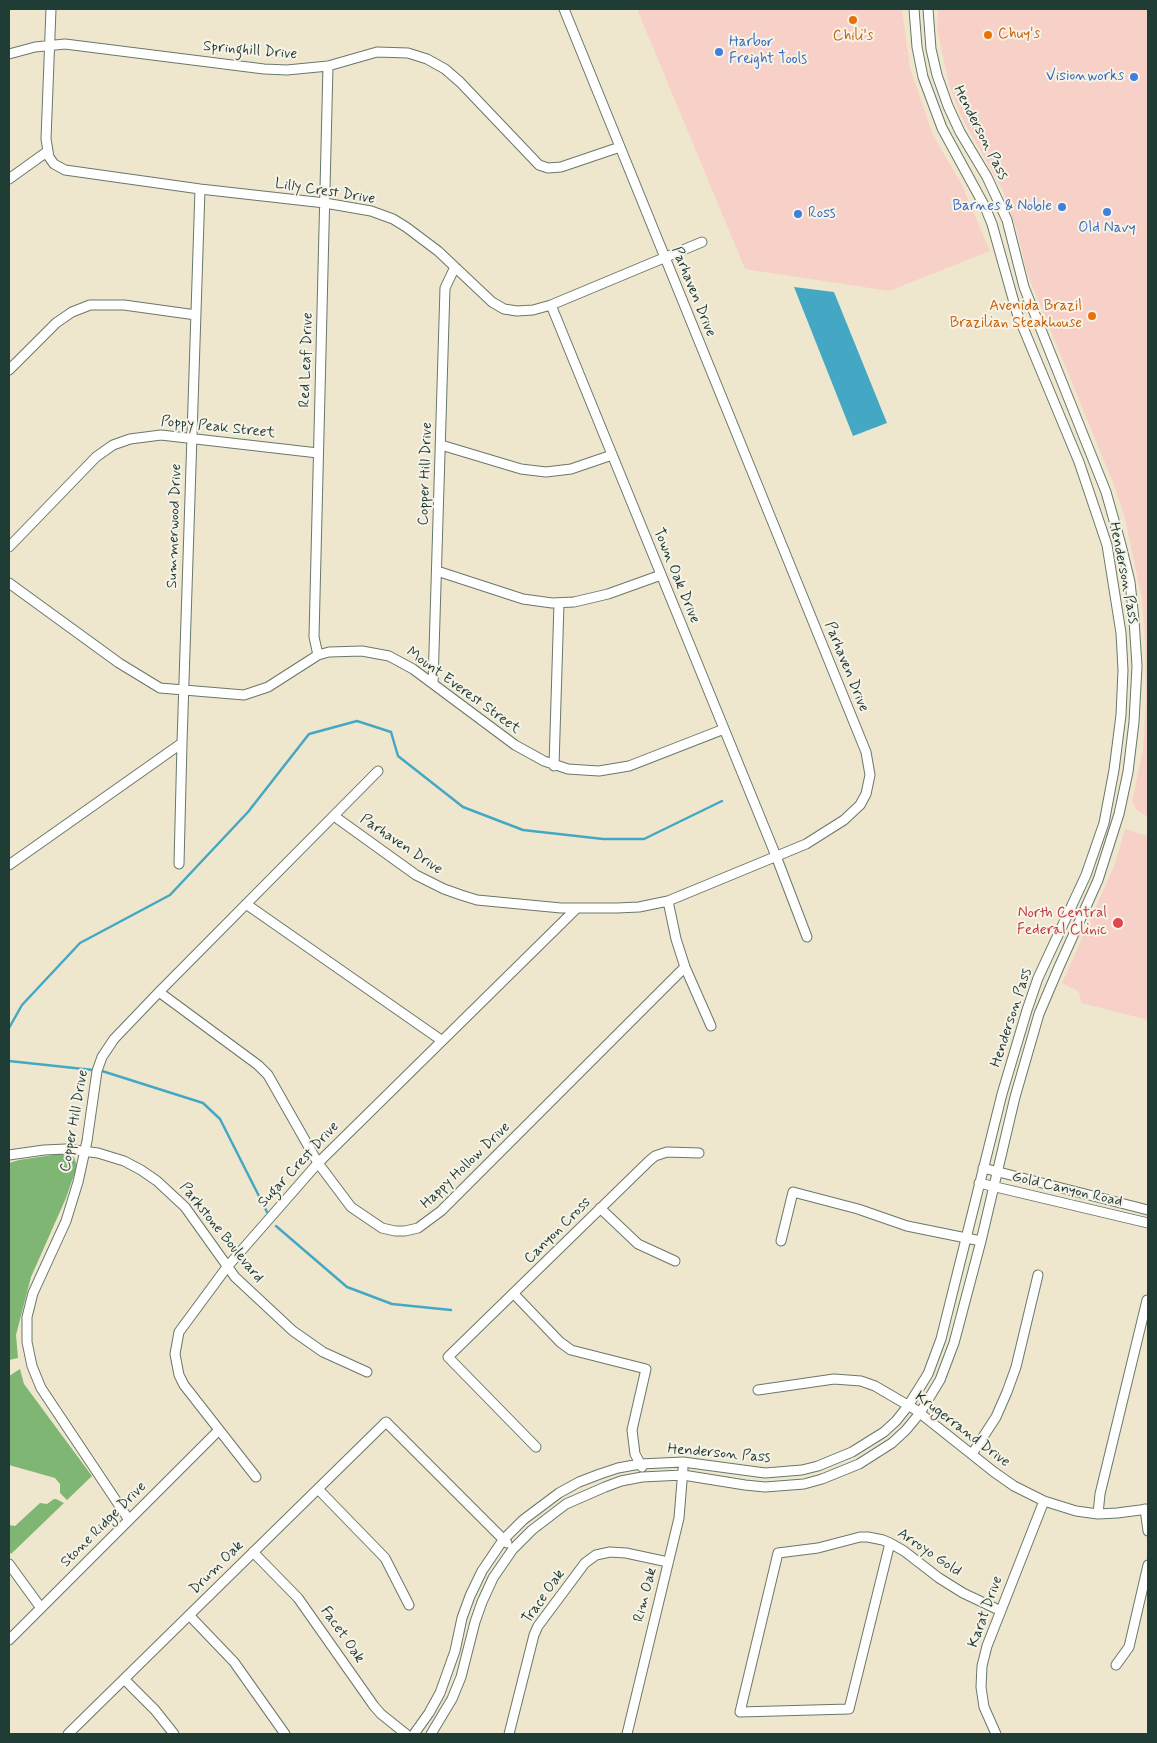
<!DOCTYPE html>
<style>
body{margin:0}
#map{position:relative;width:1157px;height:1743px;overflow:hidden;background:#efe7cd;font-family:Mynerve,sans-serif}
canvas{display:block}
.frame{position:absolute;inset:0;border:10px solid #1f3d34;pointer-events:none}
</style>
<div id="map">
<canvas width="1157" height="1743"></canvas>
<div class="frame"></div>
</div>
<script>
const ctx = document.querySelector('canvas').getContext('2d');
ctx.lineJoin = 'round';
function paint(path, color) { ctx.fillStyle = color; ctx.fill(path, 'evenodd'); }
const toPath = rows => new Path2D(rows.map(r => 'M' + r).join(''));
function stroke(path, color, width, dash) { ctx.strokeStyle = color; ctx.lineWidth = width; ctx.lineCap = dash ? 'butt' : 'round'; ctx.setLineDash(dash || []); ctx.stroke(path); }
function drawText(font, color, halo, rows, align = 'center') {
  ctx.font = font + ' Mynerve,sans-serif'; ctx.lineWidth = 4; ctx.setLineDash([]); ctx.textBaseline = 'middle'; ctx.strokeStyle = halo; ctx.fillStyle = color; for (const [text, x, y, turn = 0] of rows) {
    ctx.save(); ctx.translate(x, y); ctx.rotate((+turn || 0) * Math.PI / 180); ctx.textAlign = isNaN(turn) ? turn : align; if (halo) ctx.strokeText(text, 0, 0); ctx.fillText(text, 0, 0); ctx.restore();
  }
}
const built = toPath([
 [637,9,902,9,910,68,933,135,962,185,990,251,889,291,745,269],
 [938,9,1148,9,1148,817,1137,810,1132,802,1143,749,1146,698,1145,643,1142,599,1125,518,1114,485,1027,273,1017,231,1003,191,961,116,949,85,937,28],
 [1125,829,1148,836,1148,1020,1081,1003,1079,992,1062,983,1115,864]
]);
const forest = toPath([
 [66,1153,74,1157,77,1166,66,1198,31,1277,16,1335,18,1358,9,1360,9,1163,19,1160],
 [20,1369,24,1384,92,1476,67,1500,60,1493,60,1484,55,1478,9,1465,9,1376],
 [54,1499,56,1499,64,1503,11,1554,9,1551,9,1525,15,1526,40,1503,47,1504]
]);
const water = toPath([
 [794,287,834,292,887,423,853,436]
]);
const stream = toPath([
 [9,1028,22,1005,80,943,170,895,248,812,309,734,357,721,391,732,398,756,463,807,523,830,603,839,644,839,722,801],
 [9,1061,93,1070],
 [102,1071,203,1103,220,1119,267,1212],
 [276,1226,347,1287,392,1304,451,1310]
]);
const minor = toPath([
 [51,9,46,139,49,157,54,164,65,170,200,189,325,203,371,211,393,219,406,227,438,251,492,302,504,309,517,311,533,310,551,305,702,242],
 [9,54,35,47,65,44,264,69,287,70,328,66,377,52,408,53,427,59,445,69,460,82,539,165,548,168,561,167,620,147],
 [9,179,48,151],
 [551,305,776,856,807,937],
 [9,370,56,323,72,312,90,305,124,305,196,315],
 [441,445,521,469,546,472,571,469,612,455],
 [9,547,96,457,113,445,130,439,161,435,318,453],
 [437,571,523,599,552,603,574,602,608,594,661,575],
 [9,583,119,663,160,688,244,695,268,687,318,655,329,652,362,651,389,656,413,669,515,745,544,761,568,769,599,771,629,766,724,729],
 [318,655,314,637,328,66],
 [433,684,445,288,455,267],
 [554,766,559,603],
 [334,816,416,875,444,889,461,895,477,900,561,908,617,908,639,907,668,901,806,844,844,820,860,805,866,794,870,775,866,752,564,9],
 [179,864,182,743,200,189],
 [9,865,182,743],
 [668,901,676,939,685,967,711,1026],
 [246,904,441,1040],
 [159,992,258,1065,268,1075,318,1163,351,1207,382,1228,395,1231,405,1231,418,1228,441,1211,685,967],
 [9,1155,44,1150,66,1149,98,1153,124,1161,141,1170,157,1181,185,1207,235,1277,293,1331,323,1352,367,1372],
 [983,1168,1148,1210],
 [979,1183,1148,1223],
 [600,1208,638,1244,675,1261],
 [781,1241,793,1192,858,1209,907,1226,981,1241],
 [514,1294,560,1342,571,1350,646,1369,632,1430,635,1454,642,1467],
 [758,1390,834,1379,861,1381,875,1386,916,1410,994,1472,1014,1486,1044,1501,1076,1511,1098,1514,1117,1513,1148,1509],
 [536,1447,448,1357,649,1161,655,1156,667,1152,699,1153],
 [972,1454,996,1417,1007,1392,1016,1367,1038,1275],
 [256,1477,184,1385,179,1375,175,1354,179,1332,227,1267,318,1163,576,909],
 [318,1489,385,1558,409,1605],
 [1145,1509,1148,1531],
 [1098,1514,1100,1494,1147,1300],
 [129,1520,41,1388,32,1366,27,1342,27,1317,33,1293,66,1221,78,1182,87,1141,97,1071,102,1057,114,1039,159,992,378,771],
 [890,1543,849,1709,740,1712,778,1553,818,1548,860,1537,868,1537,883,1540,890,1543,904,1551,939,1578,963,1593,1001,1611],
 [253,1552,298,1598,374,1706,381,1714,406,1734],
 [9,1564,41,1608],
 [189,1615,234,1662,285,1734],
 [9,1640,219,1430],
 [1116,1665,1129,1647,1148,1565],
 [124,1679,155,1710,174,1734],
 [68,1734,386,1422,507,1543],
 [414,1734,429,1713,440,1693,455,1651,462,1618,470,1596,482,1571,503,1540,523,1520,559,1493,579,1482,600,1474,618,1468,640,1464,683,1462,765,1473,802,1470,818,1466,852,1452,884,1432,896,1421,908,1406,928,1374,941,1339,1002,1094,1027,1010,1038,978,1086,875,1104,823,1114,770,1121,715,1123,670,1121,633,1107,545,1079,462,1017,313,992,224,985,207,942,128,923,77,917,47,914,9],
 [431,1734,452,1699,461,1677,475,1622,482,1602,493,1578,513,1549,532,1530,566,1504,605,1487,621,1481,642,1477,683,1475,745,1485,765,1487,804,1484,822,1479,859,1464,892,1443,906,1430,920,1413,940,1380,954,1343,981,1241,1015,1097,1039,1014,1059,967,1098,880,1119,814,1128,772,1134,722,1137,666,1134,620,1130,582,1121,545,1106,492,1024,287,1007,220,987,177,960,132,948,106,937,75,931,49,928,9],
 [509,1734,534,1635,538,1626,585,1563,596,1555,610,1552,626,1553,668,1562],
 [627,1734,679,1518,683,1469],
 [996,1734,984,1707,981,1687,982,1666,987,1646,1044,1501]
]);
const markers = [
 [853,20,5,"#e8710a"],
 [988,35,5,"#e8710a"],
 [719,52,5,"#3f7fe0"],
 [1134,77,5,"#3f7fe0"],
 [1062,207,5,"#3f7fe0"],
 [1107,212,5,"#3f7fe0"],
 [798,214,5,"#3f7fe0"],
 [1092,316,5,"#e8710a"],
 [1118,923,6,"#e0444e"]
];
const foodNames = [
 ["Chuy's",998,35],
 ["Chili's",853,37,"center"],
 ["Avenida Brazil",1082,307,"right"],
 ["Brazilian Steakhouse",1082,324,"right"]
];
const shopNames = [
 ["Harbor",729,43],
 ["Freight Tools",729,60],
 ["Visionworks",1124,77,"right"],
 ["Barnes & Noble",1052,207,"right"],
 ["Ross",808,214],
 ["Old Navy",1107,229,"center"]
];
const streetNames = [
 ["Springhill Drive",250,51,5],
 ["Henderson Pass",980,133,63],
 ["Lilly Crest Drive",325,192,9],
 ["Parhaven Drive",693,292,68],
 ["Red Leaf Drive",307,360,-88],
 ["Poppy Peak Street",218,428,6],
 ["Copper Hill Drive",426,474,-88],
 ["Summerwood Drive",175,526,-88],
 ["Henderson Pass",1123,573,79],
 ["Town Oak Drive",676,576,68],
 ["Parhaven Drive",846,667,68],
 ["Mount Everest Street",463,691,36],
 ["Parhaven Drive",401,845,34],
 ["Henderson Pass",1012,1018,-72],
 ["Copper Hill Drive",75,1121,-80],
 ["Sugar Crest Drive",299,1165,-47],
 ["Happy Hollow Drive",466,1166,-44],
 ["Gold Canyon Road",1067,1190,13],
 ["Canyon Cross",558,1231,-45],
 ["Parkstone Boulevard",221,1233,51],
 ["Krugerrand Drive",962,1430,37],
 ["Henderson Pass",719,1454,5],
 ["Stone Ridge Drive",104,1525,-45],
 ["Arroyo Gold",929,1553,34],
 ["Drum Oak",217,1568,-45],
 ["Rim Oak",646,1595,-76],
 ["Trace Oak",544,1597,-55],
 ["Karat Drive",986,1612,-70],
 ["Facet Oak",342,1635,55]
];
const healthNames = [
 ["North Central",1107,914],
 ["Federal Clinic",1107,931]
];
paint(built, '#f7d1c8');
paint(forest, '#7fb674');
paint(water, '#44a8c4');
stroke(stream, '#44a8c4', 2.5);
stroke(minor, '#68786a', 11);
stroke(minor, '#fff', 9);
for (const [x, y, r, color] of markers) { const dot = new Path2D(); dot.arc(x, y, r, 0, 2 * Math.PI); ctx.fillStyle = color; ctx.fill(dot); stroke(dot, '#f7f3e8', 2); }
drawText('15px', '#c56008', '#f7f3e8', foodNames, 'left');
drawText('15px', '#366cbe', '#f7f3e8', shopNames, 'left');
drawText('15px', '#1f3d34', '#f7f3e8', streetNames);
drawText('15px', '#be3a42', '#f7f3e8', healthNames, 'right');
</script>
